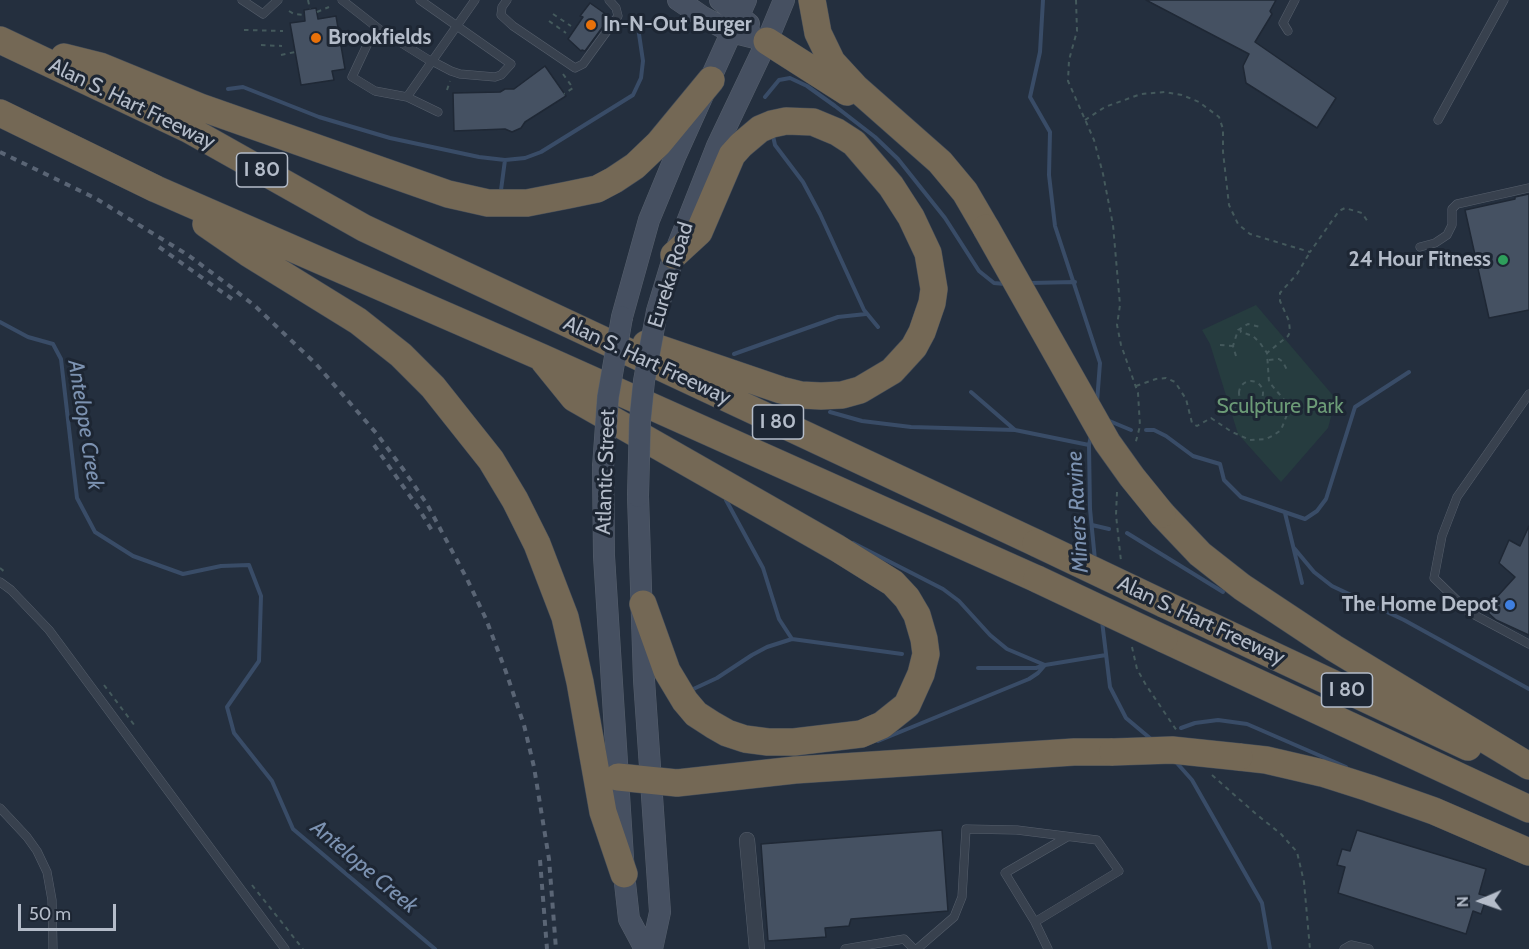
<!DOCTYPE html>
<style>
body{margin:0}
#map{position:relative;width:1529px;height:949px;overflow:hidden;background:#242f3e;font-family:Cabin,sans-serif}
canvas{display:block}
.north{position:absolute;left:1451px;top:871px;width:60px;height:60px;-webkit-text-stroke:4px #1d2633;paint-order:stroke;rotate:268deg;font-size:16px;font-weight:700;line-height:24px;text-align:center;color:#b4bcc9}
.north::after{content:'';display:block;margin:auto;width:21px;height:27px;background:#b4bcc9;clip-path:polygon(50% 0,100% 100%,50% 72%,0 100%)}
.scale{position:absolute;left:18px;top:904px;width:98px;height:27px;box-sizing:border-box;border:3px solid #b4bcc9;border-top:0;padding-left:8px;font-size:18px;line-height:21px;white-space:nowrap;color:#b4bcc9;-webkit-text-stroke:4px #1d2633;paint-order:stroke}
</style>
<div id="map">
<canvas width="1529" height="949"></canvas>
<div class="north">N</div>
<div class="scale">50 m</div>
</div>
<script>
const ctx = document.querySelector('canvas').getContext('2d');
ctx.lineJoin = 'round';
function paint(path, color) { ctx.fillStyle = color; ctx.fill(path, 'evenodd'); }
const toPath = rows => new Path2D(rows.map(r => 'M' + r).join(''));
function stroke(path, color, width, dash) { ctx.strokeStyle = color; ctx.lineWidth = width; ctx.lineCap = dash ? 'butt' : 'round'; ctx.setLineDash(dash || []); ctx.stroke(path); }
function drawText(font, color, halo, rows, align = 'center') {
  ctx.font = font + ' Cabin,sans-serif'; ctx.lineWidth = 6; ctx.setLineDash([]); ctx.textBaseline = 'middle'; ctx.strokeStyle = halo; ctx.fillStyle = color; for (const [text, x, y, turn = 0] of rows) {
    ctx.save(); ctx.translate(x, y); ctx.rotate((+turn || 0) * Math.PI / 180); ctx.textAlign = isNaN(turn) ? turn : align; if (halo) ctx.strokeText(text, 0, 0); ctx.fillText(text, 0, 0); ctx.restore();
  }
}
const green = toPath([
 [1256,305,1336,399,1328,428,1281,482,1238,434,1210,344,1202,330]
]);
const stream = toPath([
 [1043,0,1040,52,1030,97,1050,132,1049,175,1055,226,1100,363,1097,402],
 [228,89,243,87,319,117,390,138,479,157,505,160,525,158,541,152,633,95,641,78,643,61,639,34],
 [765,97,779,80,790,78,807,86,835,106,875,137,898,159,945,218,979,271,994,283,1005,284],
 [773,136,775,145,803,182,820,214,864,310,878,327],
 [501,190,505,160],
 [1030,283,1075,282],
 [0,322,28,337,53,344,61,359,77,498,95,532,133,556,183,574,221,566,249,565,261,596,259,661,227,707,234,733,272,781,293,829,435,949],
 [734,354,838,317,866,314],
 [971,392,1015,430,1089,445],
 [830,412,862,421,911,427,1015,430],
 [1107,420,1131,430],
 [1146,430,1154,430,1166,436,1193,456,1220,464,1224,480,1241,497,1305,519,1317,511,1326,499,1355,407,1409,372],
 [1091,436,1089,445,1090,509,1095,560],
 [726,500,763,568,779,619,792,639,902,654],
 [1285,513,1302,583],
 [1092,525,1109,529],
 [1127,533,1223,592],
 [853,543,943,589,959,601,990,635,1007,649,1045,665,1038,673,1029,679,878,741],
 [1294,548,1314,572,1332,586,1404,620,1529,689],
 [1102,621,1110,687,1126,718,1151,739],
 [978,668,1036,668,1045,665,1106,655],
 [689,691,717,678,752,655,767,647,792,639],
 [1181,728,1195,723,1218,720,1247,724,1346,767],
 [1176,762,1192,780,1262,903,1270,949]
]);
const building = toPath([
 [1146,0,1276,0,1270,11,1272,14,1255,42,1336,98,1317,128,1246,83,1243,66,1249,54,1146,0],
 [590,3,610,17,585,51,582,50,581,51,568,39,583,17,580,16,590,3],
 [316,8,318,19,336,16,345,69,332,71,334,80,301,85,290,23,305,21,304,10,316,8],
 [545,66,566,96,525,122,521,128,512,132,505,129,454,131,453,93,500,92,505,89,514,89,545,66],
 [1529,194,1529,310,1489,318,1465,210,1515,199,1515,197,1529,194],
 [1529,526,1529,635,1496,620,1485,610,1515,577,1499,563,1509,540,1520,546,1529,526],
 [942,830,948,911,851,919,849,926,825,928,826,937,768,941,761,844,942,830],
 [1357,830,1486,869,1479,894,1487,896,1481,914,1473,911,1466,934,1338,893,1345,867,1337,865,1342,849,1350,851,1357,830]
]);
const path = toPath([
 [308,0,310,9],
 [1076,0,1077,31,1069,60,1068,81,1094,140,1103,174,1113,225,1120,305,1117,325,1121,345,1138,393,1140,426,1135,445],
 [289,11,294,14,304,15],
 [317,12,329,7],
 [553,14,571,26],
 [549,21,566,33],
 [244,30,283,31],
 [261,45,282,46],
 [281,55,295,52],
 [563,74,573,88,564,94],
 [447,90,450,81],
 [1085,120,1105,107,1141,94,1165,92,1182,95,1199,102,1219,117,1223,129,1223,152,1229,205,1238,224,1250,234,1310,252,1339,211,1345,208,1362,213,1368,222],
 [1240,328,1241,332,1253,336,1260,343,1267,353],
 [1220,345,1233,346],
 [1236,356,1233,346,1238,330,1248,324,1260,327],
 [1269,360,1279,359,1283,362,1287,370],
 '1239 393a12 12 0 1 1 24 0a12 12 0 1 1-24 0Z',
 [1136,386,1156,379,1166,378,1175,382,1186,399,1192,423,1197,426,1211,418,1232,432,1250,440,1266,439,1274,435,1281,430,1288,412,1286,402,1269,382,1267,353,1288,336,1290,332,1289,321,1280,301,1280,293,1297,274,1310,252],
 [1117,492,1116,515,1121,561],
 [0,568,6,573],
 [1132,647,1137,669,1146,685,1177,731],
 [104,685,135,726],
 [1212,775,1256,814,1281,834,1297,852,1304,882,1310,949],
 [252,885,303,949]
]);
const lane = toPath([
 [242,0,263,14,278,0],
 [342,0,379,29,432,62],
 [420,0,511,64,501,75,495,77,460,74,451,71,432,61],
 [507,0,502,7,501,15,513,26,575,68,583,64,618,16,616,8,609,0],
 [379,29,367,45,352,77,375,91,407,97,438,112],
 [1288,31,1283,23,1295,0],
 [407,97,475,0],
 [1438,120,1504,0],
 [1420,247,1435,243,1447,235,1452,225,1452,209,1457,204,1529,188],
 [1529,394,1457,497,1442,536,1434,578,1469,612,1529,644],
 [0,582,11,590,49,630,285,949],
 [0,808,27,837,37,851,47,872,52,900,53,949],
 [1035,922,1048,949],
 [845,949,904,939,914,949],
 [917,949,954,917,962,897,966,829,1017,830,1097,840,1119,871,1035,922,1005,873,1067,837],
 [1344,949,1351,945,1369,949]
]);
const street = toPath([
 [747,840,757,949]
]);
const secondary = toPath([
 [678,0,703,17,731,32,767,41],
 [720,0,749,24],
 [657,311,674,255,717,146,767,41,784,0],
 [622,317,649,220,675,157,746,0],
 [603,467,604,556,624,874,629,919,645,949],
 [638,496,644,680,660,912,652,949]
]);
const highway = toPath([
 [812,0,818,33,832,62,855,87,940,162,965,192,986,228],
 [0,40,188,129,364,228,1036,543],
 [767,41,847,92],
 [64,57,100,66,200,107,448,194,488,203,527,203,568,195,597,189,614,180,635,166,659,143,711,80],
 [0,113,156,189,541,357,1037,579],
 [206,224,248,253,358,321,401,355,433,387,491,460,515,500,537,544,565,617,580,682,603,812,624,874],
 [646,344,781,390,801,395,821,396,842,395,860,390,892,371,914,347,922,332,932,303,934,289,928,253,911,217,891,186,854,143,837,132,813,122,786,121,772,124,760,129,741,145,732,155,699,232,674,255],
 [544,361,574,398,837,548,893,583,907,598,917,615,924,639,926,654,921,674,907,705,882,725,861,734,794,742,768,742,745,739,727,733,713,725,696,714,685,701,667,671,643,604],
 [1162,514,1200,554,1242,587,1334,648,1529,766],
 [1164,604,1468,747],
 [1164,639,1529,809],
 [1239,757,1266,760,1322,773,1369,788,1434,811,1529,852],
 [618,777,677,783,795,770,1074,752,1113,752]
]);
const rail = toPath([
 [0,152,95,198,188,255,227,284,255,306,316,364,377,434,403,469,427,504,467,579,486,619,506,672,524,725,534,767,549,859,556,949],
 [159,247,232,299],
 [374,445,419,509,434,534],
 [540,860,547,949]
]);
const secondaryBridge = toPath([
 [603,467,608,397,622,317],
 [638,496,640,420,644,381,657,311]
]);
const highwayBridge = toPath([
 [986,228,1107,442,1132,477,1162,514],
 [1036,543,1164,604],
 [1037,579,1164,639],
 [1113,752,1172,750,1239,757]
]);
const markers = [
 [591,25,6,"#e8710a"],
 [316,38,6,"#e8710a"],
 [1503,260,6,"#2e9e5b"],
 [1510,605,6,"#3f7fe0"]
];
const shields = [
 [262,170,51],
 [778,422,51],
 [1347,690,51]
];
const shieldNames = [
 ["I 80",262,170],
 ["I 80",778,422],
 ["I 80",1347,690]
];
const poiNames = [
 ["In-N-Out Burger",603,25],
 ["Brookfields",328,38],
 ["24 Hour Fitness",1491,260,"right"],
 ["The Home Depot",1498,605,"right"]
];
const streetNames = [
 ["Alan S. Hart Freeway",132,104,26],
 ["Eureka Road",671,275,-73],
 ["Alan S. Hart Freeway",647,361,25],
 ["Atlantic Street",606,472,-88],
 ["Alan S. Hart Freeway",1201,621,25]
];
const parkNames = [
 ["Sculpture Park",1280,407]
];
const waterNames = [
 ["Antelope Creek",85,425,81],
 ["Miners Ravine",1078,512,-93],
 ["Antelope Creek",364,867,40]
];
paint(green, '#263c3f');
stroke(stream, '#394c67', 4);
paint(building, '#455162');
stroke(building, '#1f2835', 1.5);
stroke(lane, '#565f6c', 9);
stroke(street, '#565f6c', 16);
stroke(secondary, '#565f6c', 22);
stroke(highway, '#434c59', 28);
stroke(path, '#44595c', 2, [4.5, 4.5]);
stroke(lane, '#38414e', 8);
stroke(street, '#38414e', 15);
stroke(secondary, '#465061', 21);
stroke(highway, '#746855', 27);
stroke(rail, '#5a6575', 4, [6, 6]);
stroke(secondaryBridge, '#565f6c', 22, []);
stroke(highwayBridge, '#434c59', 28, []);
stroke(secondaryBridge, '#465061', 21);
stroke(highwayBridge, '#746855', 27);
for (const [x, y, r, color] of markers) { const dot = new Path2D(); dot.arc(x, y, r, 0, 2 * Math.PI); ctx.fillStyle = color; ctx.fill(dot); stroke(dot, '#1d2633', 2); }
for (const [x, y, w] of shields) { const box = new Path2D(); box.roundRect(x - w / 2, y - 17, w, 34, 4.5); ctx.fillStyle = '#1d2633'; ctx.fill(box); stroke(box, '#b4bcc9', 1.5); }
drawText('bold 20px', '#b4bcc9', null, shieldNames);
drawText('bold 21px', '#b4bcc9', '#1d2633', poiNames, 'left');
drawText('21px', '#b4bcc9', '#1d2633', streetNames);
drawText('21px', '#6b9a76', '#1d2633', parkNames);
drawText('italic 22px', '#7c92b1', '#1d2633', waterNames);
</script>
